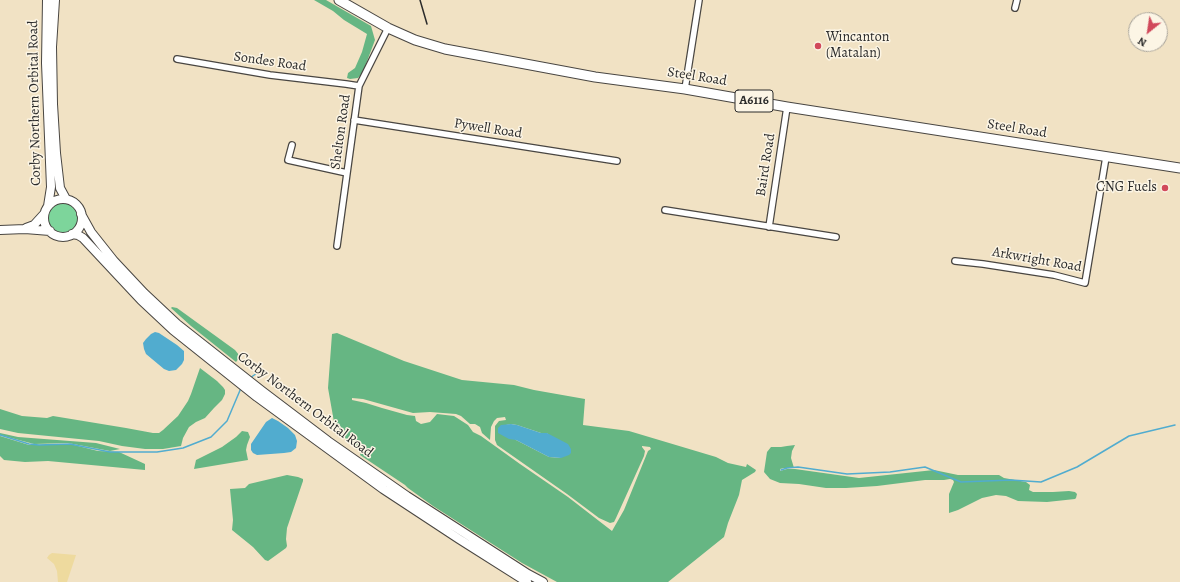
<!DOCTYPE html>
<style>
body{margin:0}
#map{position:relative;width:1180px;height:582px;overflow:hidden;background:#f1e2c4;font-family:Alegreya,serif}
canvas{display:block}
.north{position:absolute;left:1128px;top:12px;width:40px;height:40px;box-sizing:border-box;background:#fcf5e5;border:1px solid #a8a49b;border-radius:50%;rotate:210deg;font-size:11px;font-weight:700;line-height:16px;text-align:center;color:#2b2b2b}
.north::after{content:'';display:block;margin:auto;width:14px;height:18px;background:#d1495b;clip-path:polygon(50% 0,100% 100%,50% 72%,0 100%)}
</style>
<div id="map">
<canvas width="1180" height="582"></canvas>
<div class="north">N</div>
</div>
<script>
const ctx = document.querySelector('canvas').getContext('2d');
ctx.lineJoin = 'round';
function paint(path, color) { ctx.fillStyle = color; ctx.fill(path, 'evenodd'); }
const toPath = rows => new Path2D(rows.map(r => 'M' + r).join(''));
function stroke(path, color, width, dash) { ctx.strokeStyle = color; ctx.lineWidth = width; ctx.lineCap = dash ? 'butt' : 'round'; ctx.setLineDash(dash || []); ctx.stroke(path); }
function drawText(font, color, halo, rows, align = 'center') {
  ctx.font = font + ' Alegreya,serif'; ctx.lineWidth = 3; ctx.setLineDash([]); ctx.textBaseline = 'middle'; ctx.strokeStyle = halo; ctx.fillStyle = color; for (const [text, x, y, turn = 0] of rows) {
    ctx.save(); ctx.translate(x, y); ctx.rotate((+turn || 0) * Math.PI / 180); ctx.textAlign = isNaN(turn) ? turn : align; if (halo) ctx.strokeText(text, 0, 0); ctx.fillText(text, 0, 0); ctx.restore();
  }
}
const green = toPath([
 '48 218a15 15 0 1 1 30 0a15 15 0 1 1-30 0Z'
]);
const forest = toPath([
 [314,0,326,0,371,26,375,40,363,72,358,78,350,79,347,78,348,73,355,68,362,52,367,34,344,20,333,11],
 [172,307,177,308,235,350,239,355,239,358,236,362,191,326,171,308],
 [337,333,404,361,462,380,514,385,534,390,585,399,583,425,629,431,716,457,728,463,746,467,747,464,756,470,755,472,742,480,739,495,728,523,724,537,668,582,557,582,522,563,433,506,408,488,405,485,360,455,361,452,343,436,339,431,334,422,328,388,332,334],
 [352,398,363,399,413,413,430,412,456,414,461,416,470,424,475,424,480,427,482,433,490,440,491,427,494,421,497,418,505,417,506,420,499,421,495,426,495,440,497,445,567,494,599,518,610,523,614,522,616,518,644,456,645,451,642,447,642,446,650,447,651,449,648,451,624,510,612,531,568,497,520,464,481,436,473,432,468,425,454,416,437,414,430,422,421,424,416,421,415,416,407,415,382,408,366,403,352,400],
 [511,424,517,425,541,433,547,433,561,458,549,457,516,440,501,426],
 [200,368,217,381,223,387,225,390,225,394,222,400,214,408,205,418,196,422,189,427,183,438,181,446,163,449,145,449,122,446,99,441,18,433,0,429,0,409,22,416,47,418,53,416,126,428,153,433,159,433,163,430,178,416,188,401,191,394],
 [242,431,248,432,250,437,247,445,246,450,248,460,194,469,196,460,222,447,236,437],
 [0,433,18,437,96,443,120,449,110,451,68,443,34,444,0,435],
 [0,436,29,445,70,444,98,451,119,452,145,464,145,470,48,461,25,462,4,460,0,456],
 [795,445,792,451,791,458,794,468,784,468,780,469,780,471,787,469,795,469,859,478,934,470,958,475,999,475,1004,478,1026,482,1030,485,1029,490,1033,492,1053,492,1069,491,1075,492,1077,494,1076,498,1075,499,1047,502,1018,501,1006,496,996,495,982,498,958,510,949,513,949,494,954,482,953,480,950,479,944,480,925,480,877,486,846,488,826,488,799,484,780,483,770,479,764,472,767,452,771,447,781,447,787,446],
 [287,475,298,477,303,479,303,481,287,528,286,539,287,546,286,548,268,561,265,560,253,547,232,530,233,520,230,489,245,488,249,484]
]);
const sand = toPath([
 [52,553,76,555,67,582,58,582,57,571,54,564,47,558,49,555]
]);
const water = toPath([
 [155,332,159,333,177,345,184,351,184,360,182,364,176,370,169,371,164,369,146,354,144,349,143,343,146,339,151,334],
 [272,418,278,421,288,428,295,435,297,441,296,448,291,452,284,453,257,455,253,453,251,450,251,444,266,422],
 [511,424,517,425,541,433,547,433,568,444,571,449,571,453,569,455,561,458,549,457,516,440,509,439,498,433,498,428,501,425]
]);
const stream = toPath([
 [250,378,257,373],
 [0,435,29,444,39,445,70,444,110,452,157,452,183,448,211,437,227,421,241,388],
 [781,470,787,468,798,467,847,474,890,472,925,467,961,482,1011,480,1041,482,1077,467,1129,436,1175,425]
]);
const street = toPath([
 [1015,8,1017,0],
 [177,59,270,75,346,84,359,86],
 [685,89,699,0],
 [354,120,617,161],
 [292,145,288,160,347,173],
 [665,210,836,237],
 [769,227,787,107],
 [337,246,359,86,388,28],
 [955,261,983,264,1054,275,1085,283,1106,157]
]);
const secondary = toPath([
 [47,0,46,63,51,187,48,206],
 [55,0,52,47,53,104,56,153,60,188,66,199],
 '44 218a19 19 0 1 1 38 0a19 19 0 1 1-38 0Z',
 [81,214,91,232,114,261,144,293,177,324,262,391,328,441,407,496,528,574,543,582],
 [26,228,34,225,44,214],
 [0,230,25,229,50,231],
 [72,234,78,235,83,238,141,300,173,330,257,397,383,489,459,539,527,582]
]);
const primary = toPath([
 [339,0,388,28,415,40,445,49,595,77,685,89,787,107,1180,168]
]);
const rail = toPath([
 [420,0,427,24]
]);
const markers = [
 [818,46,4,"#d1495b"],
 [1165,188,4,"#d1495b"]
];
const shields = [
 [754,101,38]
];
const shieldNames = [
 ["A6116",754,101]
];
const poiNames = [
 ["Wincanton",826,38],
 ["(Matalan)",826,54],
 ["CNG Fuels",1157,188,"right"]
];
const streetNames = [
 ["Sondes Road",270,62,8],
 ["Steel Road",697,77,9],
 ["Corby Northern Orbital Road",35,103,-91],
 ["Pywell Road",488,129,9],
 ["Steel Road",1017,129,9],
 ["Shelton Road",341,132,-82],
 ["Baird Road",766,165,-81],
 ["Arkwright Road",1037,260,10],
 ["Corby Northern Orbital Road",305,405,37]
];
paint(green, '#7dd59b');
paint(forest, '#66b683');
paint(sand, '#eeda9e');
paint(water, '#51accf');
stroke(stream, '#51accf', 1.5);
stroke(street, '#494642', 8);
stroke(secondary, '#494642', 10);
stroke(primary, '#494642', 11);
stroke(street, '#fff', 5.5);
stroke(secondary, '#fff', 8);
stroke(primary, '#fff', 9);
stroke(rail, '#2b2b2b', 1.5);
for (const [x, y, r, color] of markers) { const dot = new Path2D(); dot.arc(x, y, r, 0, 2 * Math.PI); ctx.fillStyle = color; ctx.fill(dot); stroke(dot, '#fcf5e5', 1.5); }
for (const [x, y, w] of shields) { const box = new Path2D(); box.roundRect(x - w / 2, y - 11, w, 22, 3); ctx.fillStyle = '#fcf5e5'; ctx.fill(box); stroke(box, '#2b2b2b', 1); }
drawText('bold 13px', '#2b2b2b', null, shieldNames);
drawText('14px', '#2b2b2b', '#fcf5e5', poiNames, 'left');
drawText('14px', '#2b2b2b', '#fcf5e5', streetNames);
</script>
